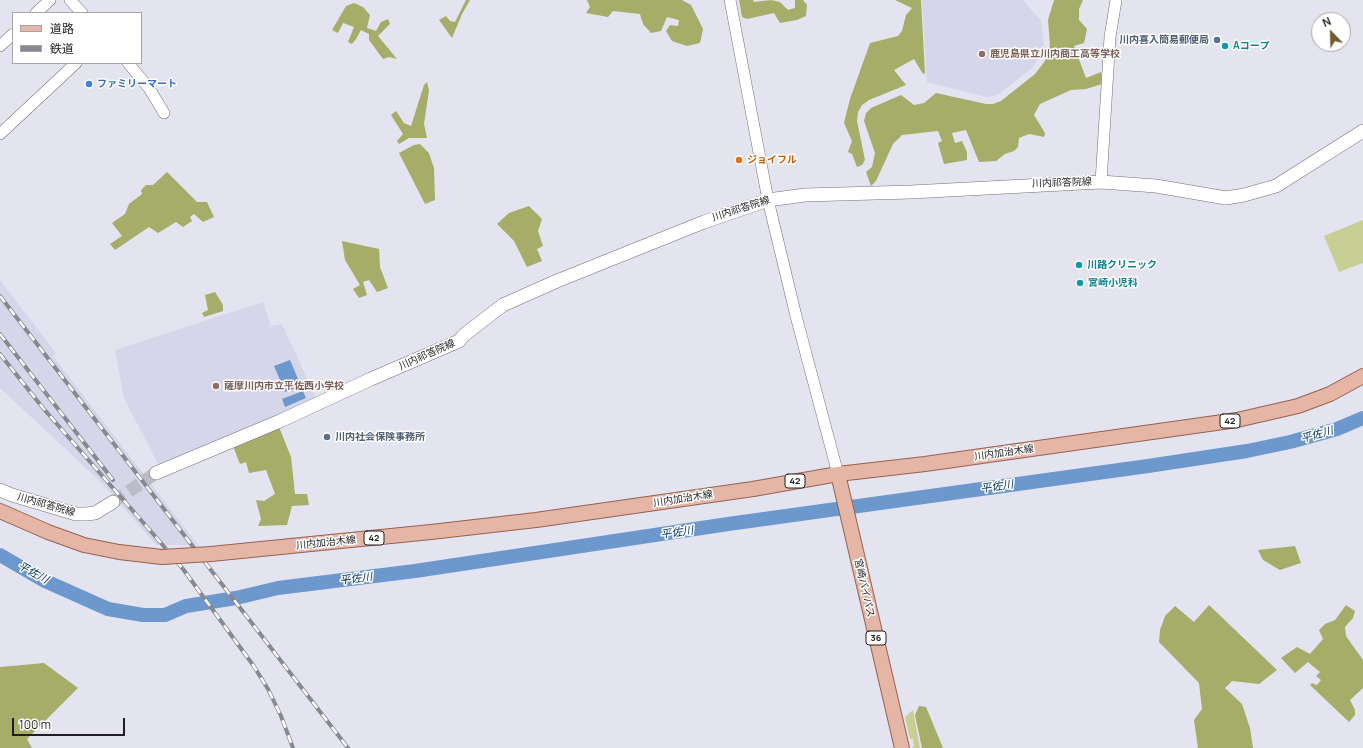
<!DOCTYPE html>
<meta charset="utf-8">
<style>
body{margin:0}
#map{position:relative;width:1363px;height:748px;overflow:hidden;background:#e3e4f0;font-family:Manrope,"Noto Sans JP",sans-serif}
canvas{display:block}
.legend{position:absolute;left:12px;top:12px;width:130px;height:52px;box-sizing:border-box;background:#fff;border:1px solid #a5a5a7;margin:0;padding:5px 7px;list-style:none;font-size:12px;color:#1e1e23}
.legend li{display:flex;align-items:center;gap:8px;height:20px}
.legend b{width:20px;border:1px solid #a5a5a7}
.north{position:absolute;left:1311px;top:12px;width:40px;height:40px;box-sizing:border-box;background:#fff;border:1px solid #a5a5a7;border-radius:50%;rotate:337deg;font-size:11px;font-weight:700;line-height:16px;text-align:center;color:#1e1e23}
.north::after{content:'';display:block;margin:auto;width:14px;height:18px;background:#735a2b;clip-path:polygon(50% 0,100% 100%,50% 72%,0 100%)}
.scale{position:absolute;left:12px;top:718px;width:113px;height:18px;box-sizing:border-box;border:2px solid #1e1e23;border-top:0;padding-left:5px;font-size:12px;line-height:14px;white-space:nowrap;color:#1e1e23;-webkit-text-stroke:3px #fff;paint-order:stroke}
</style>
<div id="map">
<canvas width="1363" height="748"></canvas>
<ul class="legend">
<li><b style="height:5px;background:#e5b6a6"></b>道路</li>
<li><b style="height:5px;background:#888891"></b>鉄道</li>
</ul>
<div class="north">N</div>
<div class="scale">100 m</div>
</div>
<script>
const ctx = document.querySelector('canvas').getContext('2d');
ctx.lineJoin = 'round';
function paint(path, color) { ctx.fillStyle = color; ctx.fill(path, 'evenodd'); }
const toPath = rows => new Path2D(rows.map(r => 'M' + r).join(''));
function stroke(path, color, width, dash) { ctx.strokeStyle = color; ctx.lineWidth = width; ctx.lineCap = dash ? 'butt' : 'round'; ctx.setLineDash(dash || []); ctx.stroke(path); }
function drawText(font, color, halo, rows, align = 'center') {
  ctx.font = font + ' Manrope,"Noto Sans JP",sans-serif'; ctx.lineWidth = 3; ctx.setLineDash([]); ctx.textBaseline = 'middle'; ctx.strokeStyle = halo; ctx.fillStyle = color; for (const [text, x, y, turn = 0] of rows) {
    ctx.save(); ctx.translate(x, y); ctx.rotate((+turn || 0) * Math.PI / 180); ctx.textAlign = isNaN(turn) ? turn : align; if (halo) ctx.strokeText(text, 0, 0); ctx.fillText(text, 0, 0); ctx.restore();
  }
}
const built = toPath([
 [922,0,1023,0,1041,21,1044,44,1035,64,1031,69,1000,93,994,96,987,97,927,82],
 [0,280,56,353,53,356,198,545,156,545,103,484,0,388],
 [263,302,271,326,282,324,316,398,159,466,124,398,115,350]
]);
const green = toPath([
 [1363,220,1363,263,1339,272,1324,236],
 [913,710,920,748,912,748,912,747,914,746,913,739,910,739,905,717]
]);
const forest = toPath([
 [466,0,470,0,462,14,452,38,439,20,446,16,450,21,455,22],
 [587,0,682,0,691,5,703,29,700,43,687,46,672,41,666,31,670,25,678,26,679,20,667,17,661,31,651,33,643,24,640,14,613,11,608,17,586,13,590,7],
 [739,0,753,0,754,2,771,0,780,2,788,10,795,8,795,0,803,0,807,5,806,16,797,20,780,23,774,13,747,19,742,17],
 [895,0,921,0,925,73,923,74,914,59,894,70,906,85,869,100,862,105,858,112,857,121,865,160,862,165,857,167,852,154,848,152,852,141,844,123,850,99,870,43,898,36,902,31,906,15,912,8],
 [1054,0,1083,0,1079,9,1079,20,1087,29,1084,43,1074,46,1086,78,1101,72,1102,84,1086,89,1071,90,1040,104,1034,115,1045,133,1044,137,1029,134,1019,138,1018,147,1014,151,1005,154,996,161,979,162,966,130,952,133,955,143,962,141,967,152,967,160,944,164,938,143,942,141,938,131,902,135,893,144,876,181,871,186,866,172,872,167,875,153,864,121,866,113,871,108,901,95,914,105,924,103,936,93,986,104,993,104,1001,101,1035,74,1045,61,1050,45,1048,20],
 [354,3,363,7,370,15,367,28,376,31,381,22,388,19,390,24,378,36,397,59,389,57,383,59,369,40,369,34,361,30,356,39,352,44,348,42,354,27,343,23,338,33,332,30,346,6],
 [427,82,429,90,424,124,427,138,409,138,399,144,397,141,403,134,391,115,396,111,404,123,411,126,424,85],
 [420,144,429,153,434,168,435,200,425,204,399,153,414,145],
 [167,172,197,202,207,202,214,217,203,222,194,214,190,217,192,221,183,227,176,222,158,233,149,227,115,250,110,244,122,236,112,223,125,214,129,204,142,194,141,190,146,185,153,185],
 [529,206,542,219,538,231,543,246,537,249,542,261,527,267,514,241,497,224,509,213],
 [342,241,379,249,380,267,388,288,377,292,369,280,363,282,367,295,359,298,353,289,360,285,345,260],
 [215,292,223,305,223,311,204,317,202,313,208,310,205,295],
 [279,427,291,457,295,494,307,494,309,505,292,506,287,525,258,526,261,519,256,500,264,501,275,494,266,470,249,473,246,462,240,464,233,446],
 [1295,546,1301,563,1280,570,1263,560,1258,550],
 [1209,605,1277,670,1259,684,1232,681,1225,688,1242,704,1250,728,1253,748,1198,748,1194,720,1202,709,1199,683,1159,642,1160,630,1165,616,1175,606,1194,622],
 [1346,605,1355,611,1353,618,1345,627,1346,636,1363,660,1363,688,1350,700,1355,710,1355,715,1349,722,1310,685,1312,683,1317,685,1321,680,1316,676,1320,672,1308,662,1295,673,1281,658,1297,647,1310,654,1323,639,1319,630,1325,624,1335,620],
 [44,663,78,688,27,739,32,748,0,748,0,667],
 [919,706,926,707,943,748,922,748,915,715]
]);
const water = toPath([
 [290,360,301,386,285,392,274,366],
 [303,391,306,398,285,407,282,399]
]);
const river = toPath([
 [0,555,43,580,108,609,143,615,165,615,186,606,236,598,278,588,415,571,728,524,1148,466,1247,451,1290,442,1337,429,1363,418]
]);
const secondaryTunnel = toPath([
 [113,502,156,473]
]);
const tertiary = toPath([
 [70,0,82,13],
 [730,0,768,200,796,316,838,474],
 [36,13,50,0],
 [0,46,13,34],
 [128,63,149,88,164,113],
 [0,134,76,63],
 [1101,182,1110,37,1116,0]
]);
const secondary = toPath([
 [156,473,280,421,371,379,459,341,464,335,503,305,557,281,704,222,768,200,805,195,911,192,1101,182,1156,186,1226,198,1244,195,1276,186,1363,131],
 [0,490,12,495,76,514,86,514,95,513,113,502]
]);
const primary = toPath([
 [838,474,902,748],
 [0,511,48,532,84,545,119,552,162,557],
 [211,554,431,532,536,520,753,489,838,474,925,464,1237,420,1298,406,1330,394,1363,376]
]);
const rail = toPath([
 [0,296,348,748],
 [0,334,113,480],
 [0,354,43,408,161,543,183,569,253,665,268,689,281,716,293,748]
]);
const primaryBridge = toPath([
 [162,557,211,554]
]);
const markers = [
 [1217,40,4,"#5c6f8a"],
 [1225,46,4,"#0f9aa8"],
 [982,54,4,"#8d6e63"],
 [89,84,4,"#3f7fe0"],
 [739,160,4,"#e8710a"],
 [1079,265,4,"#0f9aa8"],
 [1080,283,4,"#0f9aa8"],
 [216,386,4,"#8d6e63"],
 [327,437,4,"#5c6f8a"]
];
const shields = [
 [1230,421,20],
 [795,481,20],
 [374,538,20],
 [876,638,20]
];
const shieldNames = [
 ["42",1230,421],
 ["42",795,481],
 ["42",374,538],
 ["36",876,638]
];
const serviceNames = [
 ["川内喜入簡易郵便局",1209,40],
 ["川内社会保険事務所",335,437,"left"]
];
const cultureNames = [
 ["Aコープ",1233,46],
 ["川路クリニック",1087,265],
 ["宮崎小児科",1088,283]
];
const educationNames = [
 ["鹿児島県立川内商工高等学校",990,54],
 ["薩摩川内市立平佐西小学校",224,386]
];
const shopNames = [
 ["ファミリーマート",97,84]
];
const foodNames = [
 ["ジョイフル",747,160]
];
const streetNames = [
 ["川内祁答院線",1062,183,-2],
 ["川内祁答院線",741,209,-18],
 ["川内祁答院線",427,355,-24],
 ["川内加治木線",1004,453,-8],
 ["川内加治木線",683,499,-9],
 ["川内祁答院線",46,505,16],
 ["川内加治木線",326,543,-6],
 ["宮崎バイパス",864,588,77]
];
const waterNames = [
 ["平佐川",1317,435,-16],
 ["平佐川",997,487,-8],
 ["平佐川",677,533,-8],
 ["平佐川",33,573,29],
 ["平佐川",356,579,-7]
];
paint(built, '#d6d6ea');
paint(green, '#c8cf95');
paint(forest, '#a5ad68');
paint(water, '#6c98cd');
stroke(river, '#6c98cd', 14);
stroke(secondaryTunnel, '#bcbcc7', 13, [13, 6]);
stroke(tertiary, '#6f6f79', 12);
stroke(secondary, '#6f6f79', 14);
stroke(primary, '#946251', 16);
stroke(tertiary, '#fff', 11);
stroke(secondary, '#fff', 13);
stroke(primary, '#e5b6a6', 14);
stroke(rail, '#888891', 4);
stroke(rail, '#fff', 2.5, [8]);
stroke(primaryBridge, '#946251', 16, []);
stroke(primaryBridge, '#e5b6a6', 14);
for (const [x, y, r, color] of markers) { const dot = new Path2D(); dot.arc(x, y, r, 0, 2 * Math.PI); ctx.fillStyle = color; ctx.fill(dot); stroke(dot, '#fff', 1.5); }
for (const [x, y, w] of shields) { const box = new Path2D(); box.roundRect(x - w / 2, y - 7, w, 14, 3); ctx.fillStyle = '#fff'; ctx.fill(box); stroke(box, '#1e1e23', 1); }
drawText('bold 9px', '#1e1e23', null, shieldNames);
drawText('bold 10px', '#4e5e75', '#fff', serviceNames, 'right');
drawText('bold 10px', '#0d838f', '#fff', cultureNames, 'left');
drawText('bold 10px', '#785e54', '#fff', educationNames, 'left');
drawText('bold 10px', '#366cbe', '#fff', shopNames, 'left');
drawText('bold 10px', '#c56008', '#fff', foodNames, 'left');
drawText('10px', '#1e1e23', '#fff', streetNames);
drawText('italic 11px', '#063565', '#fff', waterNames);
</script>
